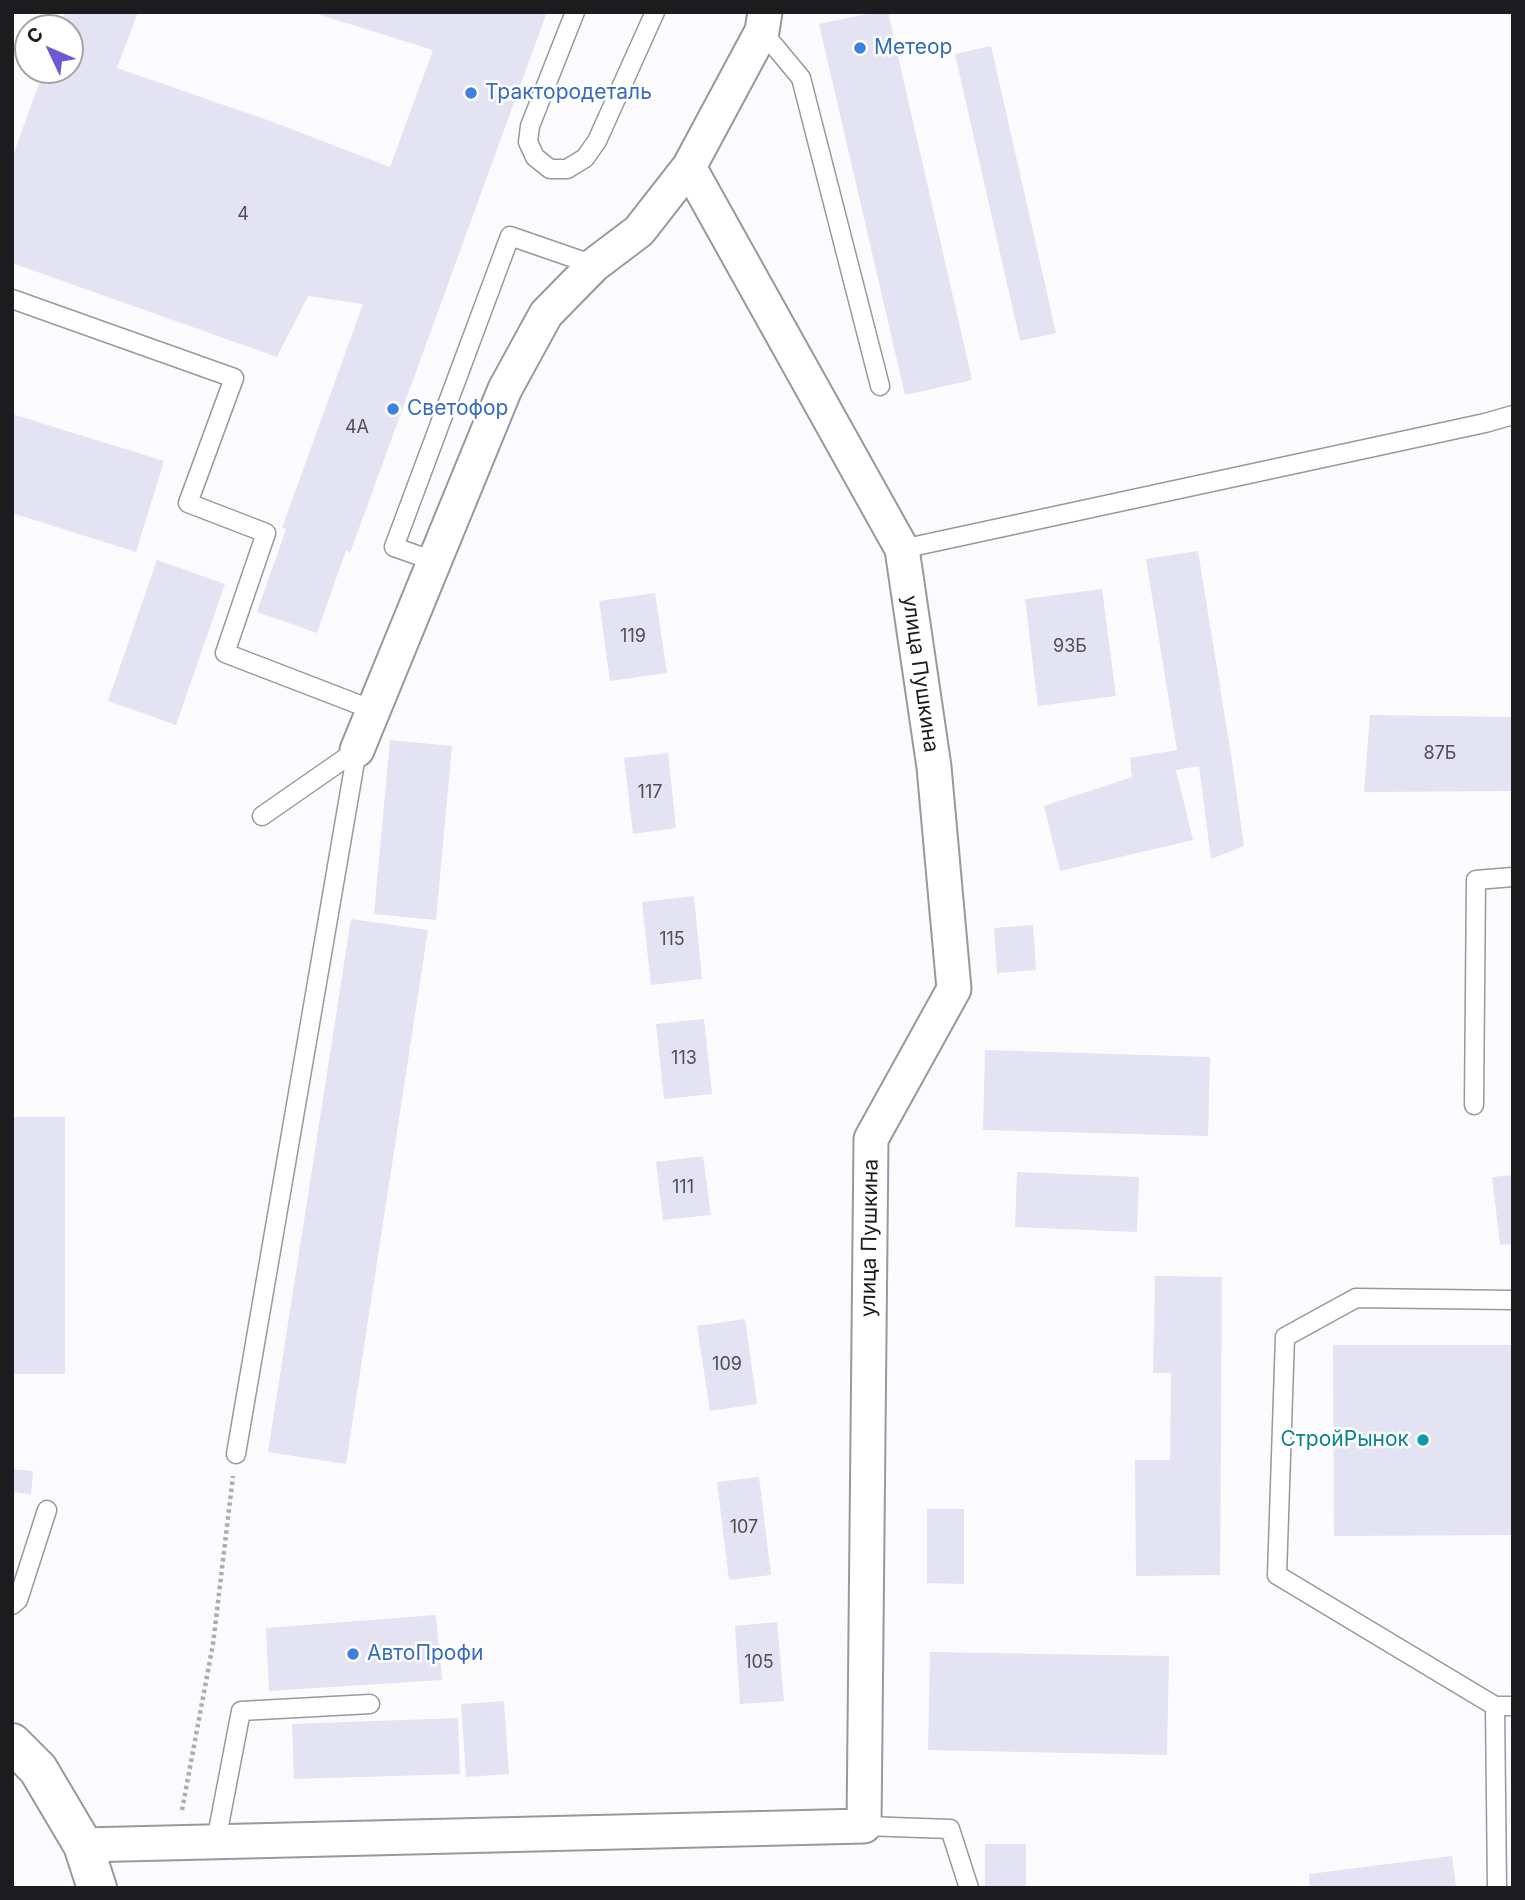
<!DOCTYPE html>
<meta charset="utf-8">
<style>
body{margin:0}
#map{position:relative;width:1525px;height:1900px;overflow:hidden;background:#fbfbfe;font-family:Inter,sans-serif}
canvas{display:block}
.frame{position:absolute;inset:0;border:14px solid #1c1c1f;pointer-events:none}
.north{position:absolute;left:14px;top:14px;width:70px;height:70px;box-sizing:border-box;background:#fff;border:2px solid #a4a4a5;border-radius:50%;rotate:314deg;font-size:19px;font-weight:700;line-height:28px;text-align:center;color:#1c1c1f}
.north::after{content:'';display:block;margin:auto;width:24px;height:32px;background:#6d59d3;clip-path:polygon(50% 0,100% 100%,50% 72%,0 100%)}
</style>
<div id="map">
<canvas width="1525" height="1900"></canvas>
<div class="frame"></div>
<div class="north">С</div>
</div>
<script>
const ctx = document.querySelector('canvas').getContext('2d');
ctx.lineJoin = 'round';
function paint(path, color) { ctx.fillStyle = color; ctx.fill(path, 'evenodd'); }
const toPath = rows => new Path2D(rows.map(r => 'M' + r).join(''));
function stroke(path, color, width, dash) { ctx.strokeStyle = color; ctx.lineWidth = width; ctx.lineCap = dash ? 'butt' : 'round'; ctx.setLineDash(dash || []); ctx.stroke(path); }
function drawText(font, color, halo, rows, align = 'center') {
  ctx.font = font + ' Inter,sans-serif'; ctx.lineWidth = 5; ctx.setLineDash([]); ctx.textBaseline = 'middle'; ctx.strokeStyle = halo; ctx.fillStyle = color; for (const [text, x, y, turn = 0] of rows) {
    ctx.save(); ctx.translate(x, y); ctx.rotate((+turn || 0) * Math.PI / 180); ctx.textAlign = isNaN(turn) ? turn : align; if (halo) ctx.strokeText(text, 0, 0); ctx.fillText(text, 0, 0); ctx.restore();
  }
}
const building = toPath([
 [65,12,138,12,117,68,273,122,390,167,433,50,311,12,547,12,350,553,346,550,317,633,257,612,286,529,282,528,363,304,308,296,277,357,12,263,12,158,44,70,70,70,70,28,59,28],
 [877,12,888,12,972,380,905,395,819,24],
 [991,46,1056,333,1020,341,955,54],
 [12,414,164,461,136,552,12,513],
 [1198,551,1232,761,1244,846,1211,859,1199,766,1176,770,1193,840,1060,871,1044,806,1132,777,1130,758,1177,750,1146,559],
 [157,560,225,584,176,725,108,701],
 [1102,589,1116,696,1038,706,1025,599],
 [655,593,667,673,610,681,599,601],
 [1370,715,1513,717,1513,791,1364,792],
 [390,740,452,746,436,920,374,914],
 [668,753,676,828,633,834,624,758],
 [694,896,702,979,651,985,642,902],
 [351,919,428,930,346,1464,268,1452],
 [1033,925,1036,970,997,973,994,928],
 [704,1019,712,1094,664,1099,656,1024],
 [985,1050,1210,1057,1208,1136,983,1130],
 [12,1117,65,1117,65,1374,12,1374],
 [703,1156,711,1215,663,1220,656,1162],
 [1017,1172,1139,1177,1137,1232,1015,1227],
 [1513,1175,1513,1244,1500,1245,1492,1177],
 [1155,1276,1222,1277,1220,1575,1136,1576,1135,1460,1170,1460,1171,1373,1153,1373],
 [745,1319,757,1404,710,1411,697,1326],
 [1333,1345,1513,1345,1513,1535,1334,1536],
 [12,1469,33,1471,31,1494,12,1492],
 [759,1477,771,1575,729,1580,717,1482],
 [927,1509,964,1509,964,1584,927,1583],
 [436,1615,442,1680,269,1691,266,1628],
 [777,1622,784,1701,740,1704,735,1626],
 [930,1652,1169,1656,1167,1755,928,1750],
 [504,1701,509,1774,466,1777,461,1704],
 [458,1718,460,1774,294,1779,292,1724],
 [985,1844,1026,1844,1026,1888,985,1888],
 [1452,1856,1456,1888,1310,1888,1309,1874]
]);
const path = toPath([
 [182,1810,213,1644,233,1476]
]);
const lane = toPath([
 [575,12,530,126,528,142,535,157,550,169,567,169,585,158,597,141,655,12],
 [762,31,801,78,880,386],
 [12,299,234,378,188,503,266,533,225,653,373,710],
 [902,549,1485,423,1513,415],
 [434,561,394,547,510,236,594,265],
 [262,816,357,750],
 [1474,1105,1476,880,1513,877],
 [1513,1300,1356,1298,1285,1337,1277,1575,1495,1706,1513,1706],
 [236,1454,357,750],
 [12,1605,18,1600,47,1510],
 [1495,1706,1497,1888],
 [864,1826,950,1829,969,1888],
 [216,1841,241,1711,370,1704]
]);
const street = toPath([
 [357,750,505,389,546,314,594,265,639,231,689,167,762,31,765,12],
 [83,1845,864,1826,871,1139,954,989,934,767,902,549,689,167]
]);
const secondary = toPath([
 [12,1743,38,1769,83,1845,97,1888]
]);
const markers = [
 [860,48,7,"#3f7fe0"],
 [471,93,7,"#3f7fe0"],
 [393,409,7,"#3f7fe0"],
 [1423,1440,7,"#0f9aa8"],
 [353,1654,7,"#3f7fe0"]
];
const numberNames = [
 ["4",243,215],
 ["4А",357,428],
 ["119",633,637],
 ["93Б",1070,647],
 ["87Б",1440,754],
 ["117",650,793],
 ["115",672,940],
 ["113",684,1059],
 ["111",683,1188],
 ["109",727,1365],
 ["107",744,1528],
 ["105",759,1663]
];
const shopNames = [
 ["Метеор",874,48],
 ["Трактородеталь",485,93],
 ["Светофор",407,409],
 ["АвтоПрофи",367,1654]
];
const streetNames = [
 ["улица Пушкина",920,674,82],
 ["улица Пушкина",870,1238,-89]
];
const cultureNames = [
 ["СтройРынок",1409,1440]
];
paint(building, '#e3e3f3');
stroke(lane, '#9798a0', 21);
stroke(street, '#9798a0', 37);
stroke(secondary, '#9798a0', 42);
stroke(path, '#adadb0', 4.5, [3.5, 3.5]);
stroke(lane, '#fff', 18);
stroke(street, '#fff', 33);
stroke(secondary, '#fff', 38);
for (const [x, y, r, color] of markers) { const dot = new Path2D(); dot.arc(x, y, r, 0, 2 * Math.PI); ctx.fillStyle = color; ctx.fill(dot); stroke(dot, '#fff', 2.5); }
drawText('18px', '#4e4e54', null, numberNames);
drawText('21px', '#366cbe', '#fff', shopNames, 'left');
drawText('21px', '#1c1c1f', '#fff', streetNames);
drawText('21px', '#0d838f', '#fff', cultureNames, 'right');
</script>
